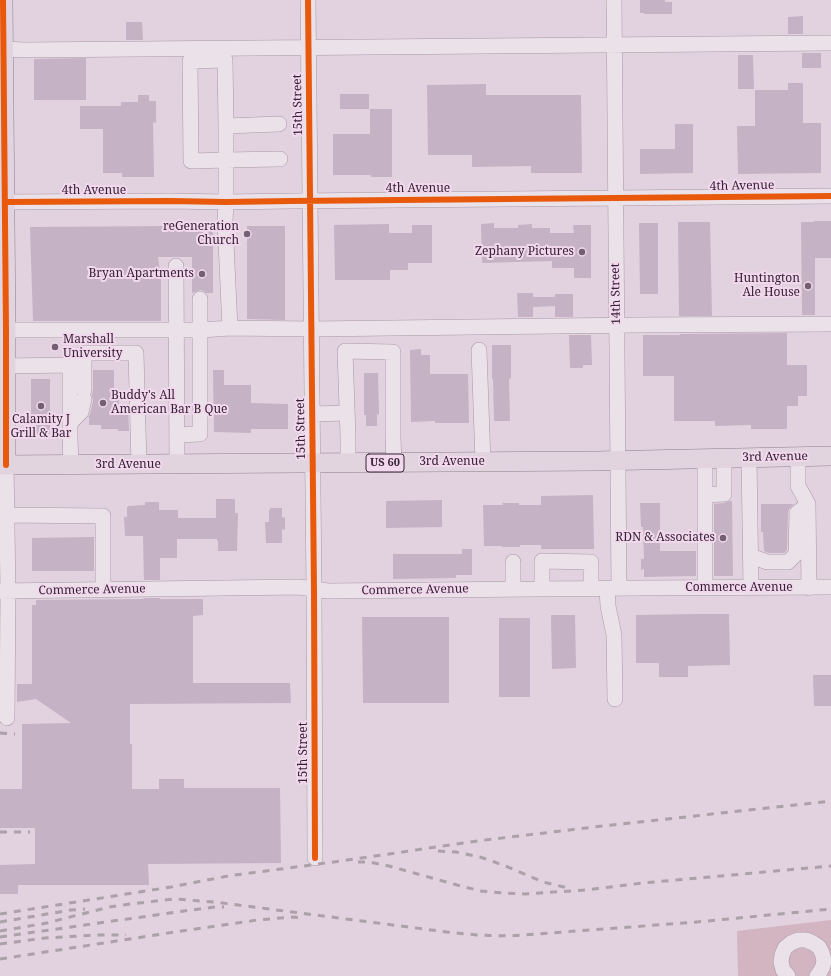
<!DOCTYPE html>
<style>
body{margin:0}
canvas{display:block;background:#e2d1de}
</style>
<canvas width="831" height="976"></canvas>
<script>
const ctx = document.querySelector('canvas').getContext('2d');
ctx.lineJoin = 'round';
function paint(path, color) { ctx.fillStyle = color; ctx.fill(path, 'evenodd'); }
const toPath = rows => new Path2D(rows.map(r => 'M' + r).join(''));
function stroke(path, color, width, dash) { ctx.strokeStyle = color; ctx.lineWidth = width; ctx.lineCap = dash ? 'butt' : 'round'; ctx.setLineDash(dash || []); ctx.stroke(path); }
function drawText(font, color, halo, rows, align = 'center') {
  ctx.font = font + ' "Noto Serif",serif'; ctx.lineWidth = 4; ctx.setLineDash([]); ctx.textBaseline = 'middle'; ctx.strokeStyle = halo; ctx.fillStyle = color; for (const [text, x, y, turn = 0] of rows) {
    ctx.save(); ctx.translate(x, y); ctx.rotate((+turn || 0) * Math.PI / 180); ctx.textAlign = isNaN(turn) ? turn : align; if (halo) ctx.strokeText(text, 0, 0); ctx.fillText(text, 0, 0); ctx.restore();
  }
}
const green = toPath([
 [831,920,831,976,738,976,737,931]
]);
const building = toPath([
 [640,0,665,0,665,2,672,2,672,14,644,14,644,13,640,13],
 [803,16,803,34,788,34,788,17],
 [126,22,142,22,143,40,126,40],
 [802,53,821,53,821,68,802,68],
 [738,55,753,55,754,89,738,89],
 [86,58,86,100,34,100,34,59],
 [788,83,803,83,803,123,821,123,821,173,738,174,737,126,755,126,755,90,788,90],
 [486,84,486,95,581,95,582,173,531,173,531,166,472,167,472,155,428,155,427,85],
 [340,94,369,94,369,109,340,109],
 [138,95,149,95,149,101,156,101,156,123,153,122,154,177,122,177,122,173,103,173,103,129,80,129,80,106,121,106,121,102,138,102],
 [370,109,392,109,392,177,371,177,371,175,333,175,333,134,370,134],
 [675,124,693,124,693,173,640,174,640,149,675,149],
 [814,221,831,221,831,258,815,258,815,315,802,315,801,222,814,222],
 [678,222,710,222,712,316,679,316],
 [494,223,494,228,518,228,518,225,532,224,532,228,550,228,550,233,574,233,573,225,591,225,591,278,574,278,574,268,552,268,552,261,482,263,481,224],
 [639,223,658,223,658,294,640,294],
 [389,224,389,233,412,233,412,225,432,225,432,263,408,263,408,270,390,270,390,280,335,280,334,225],
 [173,226,213,226,213,293,206,293,204,291,200,290,192,293,192,257,158,257,161,278,161,321,33,321,30,227],
 [247,226,285,226,285,320,247,319],
 [517,293,533,293,533,297,555,297,555,294,573,294,573,317,555,317,555,306,533,307,533,317,518,317],
 [787,333,787,365,807,365,807,396,798,396,798,406,787,406,787,429,751,429,751,425,715,426,715,421,674,421,674,376,643,376,643,335,680,335,680,334],
 [569,335,591,335,592,365,583,365,583,368,570,368],
 [492,345,511,345,511,378,509,379,510,421,494,421,493,379,492,379],
 [421,349,421,355,430,355,430,374,468,374,469,423,435,423,435,421,411,422,410,350],
 [93,370,114,370,114,399,119,399,119,407,128,407,129,431,118,431,118,429,101,429,101,425,89,425,89,417,88,417,90,414,93,401,92,395,93,390],
 [213,370,224,370,224,385,251,385,251,403,288,404,288,429,251,429,251,433,214,432],
 [364,373,378,373,379,415,377,414,377,426,366,426,366,415,364,415],
 [31,379,50,379,50,434,31,434],
 [593,495,594,549,541,549,541,545,520,545,520,547,502,547,502,546,484,546,483,505,503,505,502,503,519,503,519,505,541,505,541,496],
 [216,499,235,499,235,513,238,513,237,551,218,551,218,541,217,541,217,539,177,539,177,558,160,558,160,580,144,580,143,536,125,536,124,517,127,517,127,507,128,507,128,506,145,505,145,502,159,502,159,510,178,510,178,518,216,518],
 [442,500,442,527,386,528,386,501],
 [729,501,732,501,733,576,714,576,714,504,724,503],
 [640,503,660,503,660,551,696,551,696,576,644,577,644,569,641,570,641,559,644,559,643,527,641,527],
 [761,504,793,504,793,505,789,509,788,512,787,550,784,553,769,553,764,551,763,532,761,532],
 [270,508,282,508,282,518,285,517,285,530,282,529,282,543,266,543,265,522,269,522,269,510,270,510],
 [94,537,94,571,32,571,32,538],
 [462,549,472,549,472,575,456,575,456,578,393,579,393,554,462,554],
 [144,598,160,598,160,599,203,599,203,615,193,616,193,683,290,683,291,703,130,704,130,744,132,744,132,789,159,789,159,779,184,779,184,788,280,788,281,863,148,864,149,885,18,885,18,894,0,894,0,865,35,864,35,828,0,828,0,789,22,789,22,724,71,723,36,699,17,702,17,684,32,684,32,605,36,605,36,600,144,599],
 [696,614,729,614,730,665,688,666,688,677,659,677,659,663,636,663,636,615],
 [551,615,575,615,576,668,552,669],
 [362,617,449,617,449,703,363,703],
 [499,618,530,618,530,697,499,697],
 [813,675,831,675,831,706,814,706]
]);
const minor = toPath([
 [308,0,314,589,315,858],
 [614,0,619,588],
 [0,49,25,50,831,43],
 [226,126,279,124],
 [5,202,170,201,226,202,291,201,831,196],
 [176,266,177,464],
 [230,328,225,221,226,202,226,126,225,60,190,61,191,161,226,160,280,159],
 [6,330,201,330,230,328,311,329,637,325,831,324],
 [479,350,483,462],
 [6,366,70,365],
 [84,390,84,353],
 [312,414,347,413],
 [70,423,81,412,84,399],
 [177,435,200,434,200,299],
 [798,457,798,486,808,504,809,588],
 [749,458,751,588],
 [705,459,705,588],
 [348,463,348,436,345,351,393,352,393,436,394,463],
 [6,465,8,591,7,718],
 [71,465,70,438,70,365,84,353,136,353,139,465],
 [705,495,724,494,724,458],
 [7,515,103,516,103,589],
 [751,556,767,562,788,562,796,554,797,513,808,504],
 [513,562,513,589],
 [607,588,608,606,614,635,615,699],
 [542,589,542,561,591,562,591,588],
 [0,591,299,587,328,591,639,588,831,587],
 [788,976,783,970,781,962,782,955,785,948,791,943,798,940,806,940,813,943,819,947,822,953,824,960,823,966,820,972,817,976]
]);
const major = toPath([
 [3,0,6,330,6,465],
 [0,465,596,461,831,456]
]);
const rail = toPath([
 [0,733,15,734],
 [0,832,30,832],
 [438,851,456,852,480,857,503,865,543,882,568,888],
 [358,862,369,862,389,866,457,885,481,891,504,893,525,894,585,890,643,883,831,866],
 [0,914,171,887,228,876,341,861,477,841,594,827,831,801],
 [0,922,71,910,85,909],
 [0,931,47,923,109,907,130,904,174,899,215,902,447,932,477,935,510,936,697,922,831,909],
 [0,937,184,911,215,907,224,907],
 [0,944,45,938,97,935,126,935],
 [0,959,175,932,257,920,293,917,301,918]
]);
const cycleway = toPath([
 [3,0,6,330,6,465],
 [308,0,314,589,315,858],
 [5,202,170,201,226,202,291,201,831,196]
]);
const markers = [
 [247,234,4,"#725f71"],
 [582,252,4,"#725f71"],
 [202,274,4,"#725f71"],
 [808,286,4,"#725f71"],
 [55,347,4,"#725f71"],
 [103,403,4,"#725f71"],
 [41,406,4,"#725f71"],
 [723,538,4,"#725f71"]
];
const shields = [
 [385,463,38]
];
const shieldNames = [
 ["US 60",385,463]
];
const streetNames = [
 ["15th Street",298,105,-91],
 ["4th Avenue",742,186,-1],
 ["4th Avenue",418,189],
 ["4th Avenue",94,191],
 ["14th Street",616,294,-91],
 ["15th Street",301,429,-91],
 ["3rd Avenue",775,457,-1],
 ["3rd Avenue",452,462],
 ["3rd Avenue",128,465],
 ["Commerce Avenue",739,588],
 ["Commerce Avenue",92,590,-1],
 ["Commerce Avenue",415,590,-1],
 ["15th Street",304,753,-90]
];
const poiNames = [
 ["reGeneration",239,227],
 ["Church",239,241],
 ["Zephany Pictures",574,252],
 ["Bryan Apartments",194,274],
 ["Huntington",800,279],
 ["Ale House",800,293],
 ["Marshall",63,340,"left"],
 ["University",63,354,"left"],
 ["Buddy's All",111,396,"left"],
 ["American Bar B Que",111,410,"left"],
 ["Calamity J",41,420,"center"],
 ["Grill & Bar",41,434,"center"],
 ["RDN & Associates",715,538]
];
paint(green, '#d3b5c2');
paint(building, '#c5b2c4');
stroke(minor, '#a899a6', 16);
stroke(major, '#8e808c', 20);
stroke(minor, '#ebe1e9', 15);
stroke(major, '#e2d4df', 19);
stroke(rail, '#aca1a9', 3, [7, 7]);
stroke(cycleway, '#e8590c', 6);
for (const [x, y, r, color] of markers) { const dot = new Path2D(); dot.arc(x, y, r, 0, 2 * Math.PI); ctx.fillStyle = color; ctx.fill(dot); stroke(dot, '#f2d8ec', 1.5); }
for (const [x, y, w] of shields) { const box = new Path2D(); box.roundRect(x - w / 2, y - 9, w, 18, 3); ctx.fillStyle = '#f2d8ec'; ctx.fill(box); stroke(box, '#362236', 1); }
drawText('bold 11px', '#362236', null, shieldNames);
drawText('12px', '#362236', '#f2d8ec', streetNames);
drawText('12px', '#362236', '#f2d8ec', poiNames, 'right');
</script>
